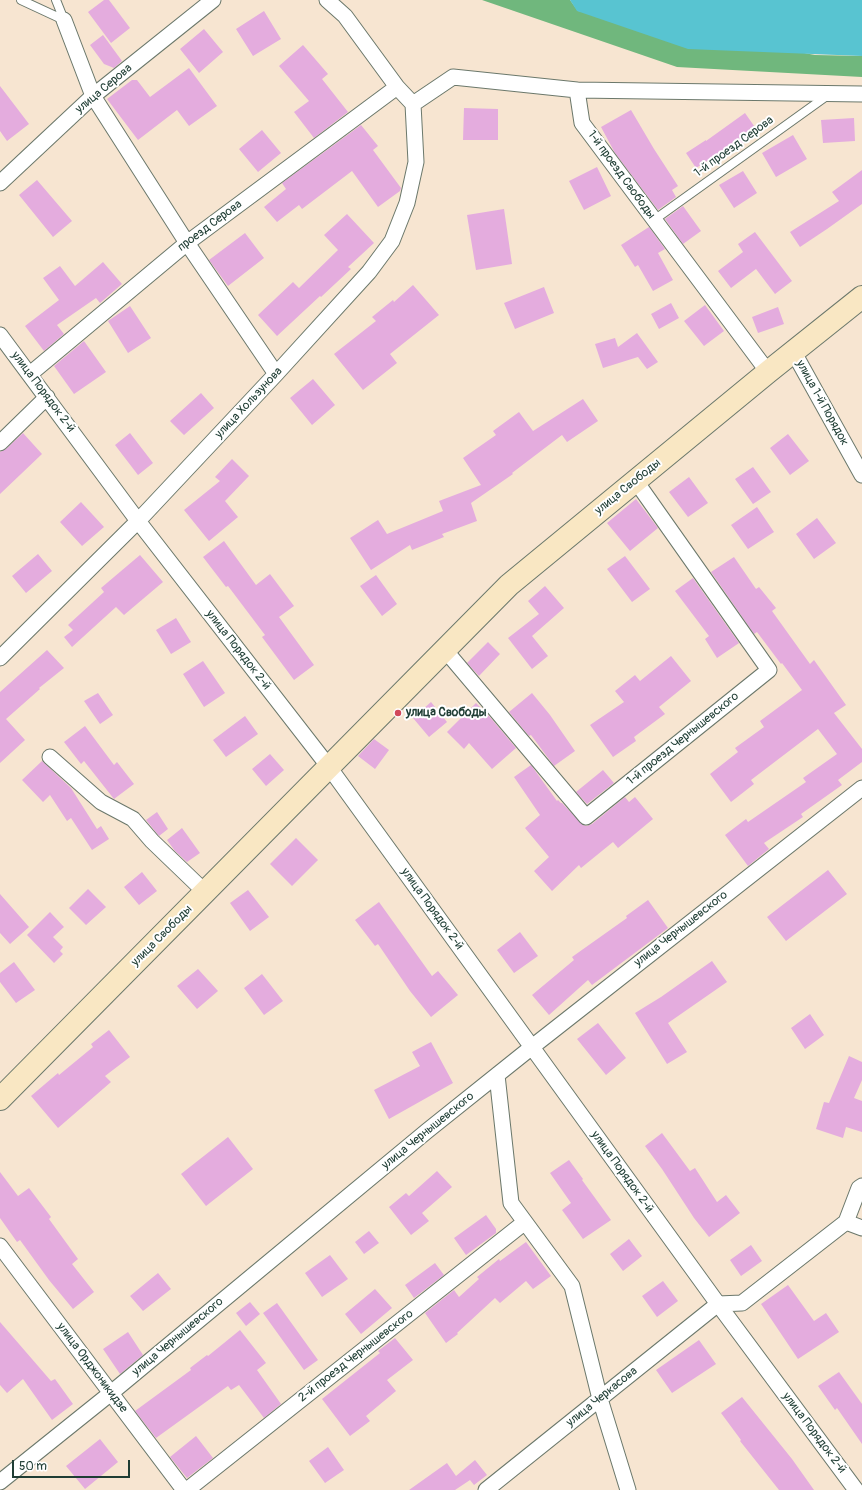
<!DOCTYPE html>
<meta charset="utf-8">
<style>
body{margin:0}
#map{position:relative;width:862px;height:1490px;overflow:hidden;background:#f7e5d1;font-family:Pangolin,sans-serif}
canvas{display:block}
.scale{position:absolute;left:12px;top:1460px;width:118px;height:18px;box-sizing:border-box;border:2px solid #1f3d34;border-top:0;padding-left:5px;font-size:12px;line-height:14px;white-space:nowrap;color:#1f3d34;-webkit-text-stroke:3px #fff;paint-order:stroke}
</style>
<div id="map">
<canvas width="862" height="1490"></canvas>
<div class="scale">50 m</div>
</div>
<script>
const ctx = document.querySelector('canvas').getContext('2d');
ctx.lineJoin = 'round';
function paint(path, color) { ctx.fillStyle = color; ctx.fill(path, 'evenodd'); }
const toPath = rows => new Path2D(rows.map(r => 'M' + r).join(''));
function stroke(path, color, width, dash) { ctx.strokeStyle = color; ctx.lineWidth = width; ctx.lineCap = dash ? 'butt' : 'round'; ctx.setLineDash(dash || []); ctx.stroke(path); }
function drawText(font, color, halo, rows, align = 'center') {
  ctx.font = font + ' Pangolin,sans-serif'; ctx.lineWidth = 4; ctx.setLineDash([]); ctx.textBaseline = 'middle'; ctx.strokeStyle = halo; ctx.fillStyle = color; for (const [text, x, y, turn = 0] of rows) {
    ctx.save(); ctx.translate(x, y); ctx.rotate((+turn || 0) * Math.PI / 180); ctx.textAlign = isNaN(turn) ? turn : align; if (halo) ctx.strokeText(text, 0, 0); ctx.fillText(text, 0, 0); ctx.restore();
  }
}
const forest = toPath([
 [482,0,570,0,578,11,815,55,862,56,862,77,677,67]
]);
const water = toPath([
 [570,0,862,0,862,56,688,49,577,11]
]);
const building = toPath([
 [104,0,109,0,130,28,111,43,88,12],
 [264,11,281,39,253,56,236,29],
 [204,29,223,52,199,73,180,49],
 [103,35,122,61,114,68,104,64,90,45],
 [303,45,328,74,322,79,348,112,314,138,294,112,309,101,279,66],
 [189,68,217,106,189,126,177,110,138,140,107,99,132,80,137,80,150,97],
 [0,86,29,124,7,141,0,131],
 [464,108,498,109,498,140,463,140],
 [631,110,654,149,678,186,672,190,676,197,658,210,615,153,601,127],
 [745,113,759,133,729,153,726,149,696,168,686,153,706,140,706,141],
 [854,118,855,141,823,143,821,120],
 [361,125,378,146,373,150,401,188,400,191,378,207,352,171,302,209,299,205,277,222,264,207,286,189,282,183],
 [262,130,281,153,258,172,239,149],
 [793,135,807,159,776,177,762,153],
 [597,167,611,196,584,210,569,181],
 [862,170,862,204,827,229,800,247,790,232,839,201,832,192],
 [743,171,757,193,734,208,719,185],
 [37,180,72,221,53,237,19,195],
 [683,206,701,231,683,244,665,219],
 [504,209,512,264,476,270,467,215],
 [347,214,374,243,348,267,351,269,321,297,320,296,277,336,258,315,293,282,299,288,338,250,324,235],
 [649,227,665,249,658,253,673,280,653,291,638,265,635,267,621,245],
 [755,232,792,281,775,294,756,269,731,288,718,271,743,252,738,244],
 [245,233,264,258,228,286,209,260],
 [103,262,122,284,100,303,96,298,57,325,64,334,44,351,25,326,59,300,43,278,60,266,75,286],
 [413,285,439,315,390,354,397,363,363,390,334,354,376,321,372,317,393,300,394,302],
 [544,287,554,313,515,329,504,303],
 [671,303,679,318,659,329,651,314],
 [705,305,724,331,704,346,684,321],
 [130,306,151,338,128,353,108,321],
 [778,307,784,324,758,333,752,317],
 [637,333,658,362,647,369,638,357,603,368,595,344,615,338,618,347],
 [84,341,106,372,74,394,54,366],
 [313,379,335,405,312,425,290,398],
 [201,393,214,408,184,435,170,421],
 [583,399,598,421,567,442,562,435,512,473,513,474,471,503,477,521,442,534,444,537,412,550,410,545,371,570,350,538,378,520,387,534,443,511,439,501,481,485,463,458,496,435,493,431,519,412,533,431],
 [23,433,42,454,0,494,0,452,6,449],
 [130,433,153,463,138,475,115,445],
 [788,434,809,461,790,475,770,448],
 [232,459,249,476,225,501,238,517,209,541,184,510,220,481,215,477],
 [753,467,771,492,753,504,735,479],
 [689,477,708,503,688,517,669,492],
 [636,499,658,528,630,551,607,523],
 [81,502,104,527,82,546,60,522],
 [757,507,774,532,748,549,731,525],
 [817,518,836,543,814,559,796,534],
 [224,541,256,585,270,574,294,606,279,617,314,665,294,680,262,637,265,635,228,586,226,587,203,557],
 [38,554,52,571,26,593,12,576],
 [140,555,163,582,124,615,116,607,72,647,64,637,73,630,68,625,104,592,101,588],
 [625,556,650,589,632,602,607,569],
 [734,557,756,589,759,587,776,608,772,611,810,664,814,660,846,705,834,713,862,749,862,762,838,780,842,785,801,814,803,817,764,843,769,849,748,866,725,835,746,819,748,822,806,782,803,778,837,754,818,729,751,780,754,784,731,802,710,774,738,752,735,748,764,727,760,721,802,690,782,663,781,664,757,632,754,634,711,572],
 [376,575,397,604,382,616,360,586],
 [693,578,739,643,717,658,705,639,709,636,675,591],
 [545,586,564,608,532,636,548,656,532,669,508,638,539,614,528,601],
 [176,618,191,642,171,654,156,630],
 [488,642,500,654,479,676,467,663],
 [47,650,64,668,39,688,40,689,6,719,25,740,0,763,0,692],
 [671,656,691,681,659,707,665,714,634,737,636,741,613,757,590,725,624,702,615,691,635,675,640,681],
 [203,661,225,693,204,707,183,674],
 [98,693,113,715,100,724,84,701],
 [532,693,550,715,575,751,554,766,531,735,529,736,509,712],
 [431,702,447,722,429,737,413,718],
 [476,703,489,716,516,748,492,769,469,743,464,749,447,732],
 [245,716,258,734,226,757,213,740],
 [85,726,114,765,117,762,134,784,114,799,84,761,81,764,64,742],
 [374,739,389,750,375,769,358,756],
 [270,754,284,770,266,786,252,769],
 [42,761,71,788,97,829,101,826,109,839,92,850,71,818,67,821,50,795,43,802,22,780],
 [531,765,557,801,558,800,561,803,562,803,583,825,587,826,592,824,625,797,629,802,635,797,653,819,618,848,613,842,581,868,579,865,552,891,534,871,549,857,525,828,540,815,514,777],
 [603,770,614,783,587,804,576,792],
 [157,812,168,829,159,836,146,820],
 [182,828,200,853,187,862,175,851,167,840],
 [296,838,318,860,292,886,270,864],
 [828,870,847,894,786,941,767,917],
 [142,872,157,891,139,905,124,887],
 [88,889,106,907,86,925,69,908],
 [248,890,269,917,250,931,230,903],
 [0,894,29,927,10,944,0,933],
 [648,900,668,928,592,985,588,980,549,1015,532,995,574,960,572,957,627,918,626,916],
 [379,902,432,976,438,971,458,995,431,1017,410,991,378,944,375,946,355,920],
 [50,912,64,927,53,937,63,947,60,951,63,954,54,963,27,935],
 [520,932,538,956,514,973,497,950],
 [712,961,727,982,668,1023,687,1052,667,1064,635,1013,661,997],
 [14,962,35,990,16,1003,0,982,0,973],
 [198,969,218,991,197,1009,177,986],
 [262,974,283,1001,264,1015,244,988],
 [810,1014,824,1035,805,1049,791,1028],
 [598,1023,626,1058,606,1075,577,1039],
 [109,1030,130,1057,105,1076,111,1082,58,1128,31,1096,58,1073,59,1075,93,1047,91,1044],
 [431,1042,453,1083,389,1119,374,1090,420,1066,412,1052],
 [849,1056,862,1062,862,1080,854,1098,862,1101,862,1132,846,1127,843,1138,816,1129,824,1102,829,1103],
 [662,1133,690,1171,695,1168,717,1202,726,1195,740,1213,709,1237,694,1218,662,1169,645,1146],
 [228,1137,253,1169,206,1206,181,1174],
 [569,1160,583,1179,582,1180,611,1220,583,1239,562,1210,571,1203,550,1173],
 [437,1171,452,1187,422,1213,429,1221,411,1235,389,1207,406,1193,409,1196],
 [0,1172,18,1196,29,1188,51,1217,49,1219,78,1259,72,1264,94,1292,73,1309,49,1280,20,1240,17,1242,0,1218],
 [486,1215,496,1229,496,1233,466,1255,454,1238],
 [369,1231,379,1243,364,1254,355,1242],
 [629,1239,642,1256,623,1271,610,1254],
 [526,1242,551,1276,533,1289,526,1281,500,1303,495,1298,457,1333,458,1334,446,1343,425,1313,454,1290,459,1297,479,1279,477,1277,499,1259,500,1261],
 [751,1245,762,1261,741,1276,730,1260],
 [330,1255,348,1279,322,1297,305,1273],
 [435,1263,444,1275,414,1298,405,1285],
 [158,1273,171,1289,143,1311,130,1296],
 [663,1281,678,1301,657,1317,642,1296],
 [788,1285,814,1321,826,1313,839,1332,798,1359,761,1304],
 [375,1289,392,1308,361,1334,345,1314],
 [250,1302,260,1314,246,1326,236,1313],
 [277,1303,318,1360,304,1370,263,1313],
 [0,1322,51,1381,55,1379,73,1404,52,1420,23,1379,7,1393,0,1385],
 [240,1330,266,1363,257,1370,281,1404,264,1418,239,1385,231,1390,228,1386,156,1438,135,1411,191,1370,190,1368,207,1355,208,1356],
 [128,1332,143,1355,120,1374,103,1349],
 [395,1338,413,1360,387,1380,396,1391,366,1416,370,1421,350,1436,322,1399,380,1353,378,1351],
 [699,1340,716,1364,672,1393,656,1370],
 [839,1372,862,1404,862,1444,837,1408,835,1410,818,1386],
 [742,1397,792,1459,814,1490,779,1490,740,1441,741,1440,721,1413],
 [196,1436,213,1458,187,1478,170,1457],
 [100,1439,118,1462,85,1489,66,1466],
 [328,1447,344,1470,325,1483,309,1461],
 [475,1460,487,1475,474,1485,470,1480,455,1490,409,1490,447,1463,456,1476]
]);
const service = toPath([
 [21,0,64,20],
 [56,0,64,20],
 [654,220,828,95]
]);
const minor = toPath([
 [327,0,345,16,397,87,413,104],
 [64,20,93,96,187,243,276,374],
 [577,90,862,94],
 [413,104,453,77,577,90,582,123,768,372],
 [0,183,93,96,213,0],
 [0,335,138,521,329,767,718,1304,856,1490],
 [793,351,862,475],
 [30,374,187,243,397,87],
 [0,443,47,397],
 [445,650,586,817,769,670,635,480],
 [0,658,138,521,276,374,369,272,392,241,407,203,416,162,413,104],
 [50,757,101,802,133,819,152,841,205,892],
 [497,1075,511,1203,572,1286,600,1399,628,1490],
 [846,1222,862,1228],
 [0,1246,184,1490],
 [0,1482,111,1393,427,1131,532,1047,862,788],
 [187,1490,525,1222],
 [486,1490,718,1304,742,1303,846,1222,859,1188,862,1186]
]);
const secondary = toPath([
 [0,1099,509,585,768,372,862,297]
]);
const markers = [
 [398,713,4,"#d1495b"]
];
const streetNames = [
 ["улица Серова",104,89,-40],
 ["1-й проезд Серова",734,147,-36],
 ["1-й проезд Свободы",621,175,54],
 ["проезд Серова",210,226,-37],
 ["улица Порядок 2-й",43,392,53],
 ["улица Хользунова",249,403,-47],
 ["улица 1-й Порядок",822,403,61],
 ["улица Свободы",628,487,-39],
 ["улица Порядок 2-й",238,650,52],
 ["1-й проезд Чернышевского",683,739,-39],
 ["улица Порядок 2-й",432,909,54],
 ["улица Чернышевского",681,929,-38],
 ["улица Свободы",162,936,-45],
 ["улица Чернышевского",428,1131,-39],
 ["улица Порядок 2-й",622,1172,54],
 ["улица Чернышевского",178,1337,-40],
 ["2-й проезд Чернышевского",356,1356,-38],
 ["улица Орджоникидзе",92,1368,53],
 ["улица Черкасова",602,1397,-39],
 ["улица Порядок 2-й",814,1433,53]
];
const poiNames = [
 ["улица Свободы",406,713]
];
paint(forest, '#70b77d');
paint(water, '#58c4d1');
paint(building, '#e4acde');
stroke(service, '#6b786b', 10);
stroke(minor, '#6b786b', 17);
stroke(secondary, '#6b786b', 24);
stroke(service, '#fff', 8);
stroke(minor, '#fff', 15);
stroke(secondary, '#f9e7c3', 22);
for (const [x, y, r, color] of markers) { const dot = new Path2D(); dot.arc(x, y, r, 0, 2 * Math.PI); ctx.fillStyle = color; ctx.fill(dot); stroke(dot, '#fff', 1.5); }
drawText('12px', '#1f3d34', '#fff', streetNames);
drawText('bold 12px', '#1f3d34', '#fff', poiNames, 'left');
</script>
